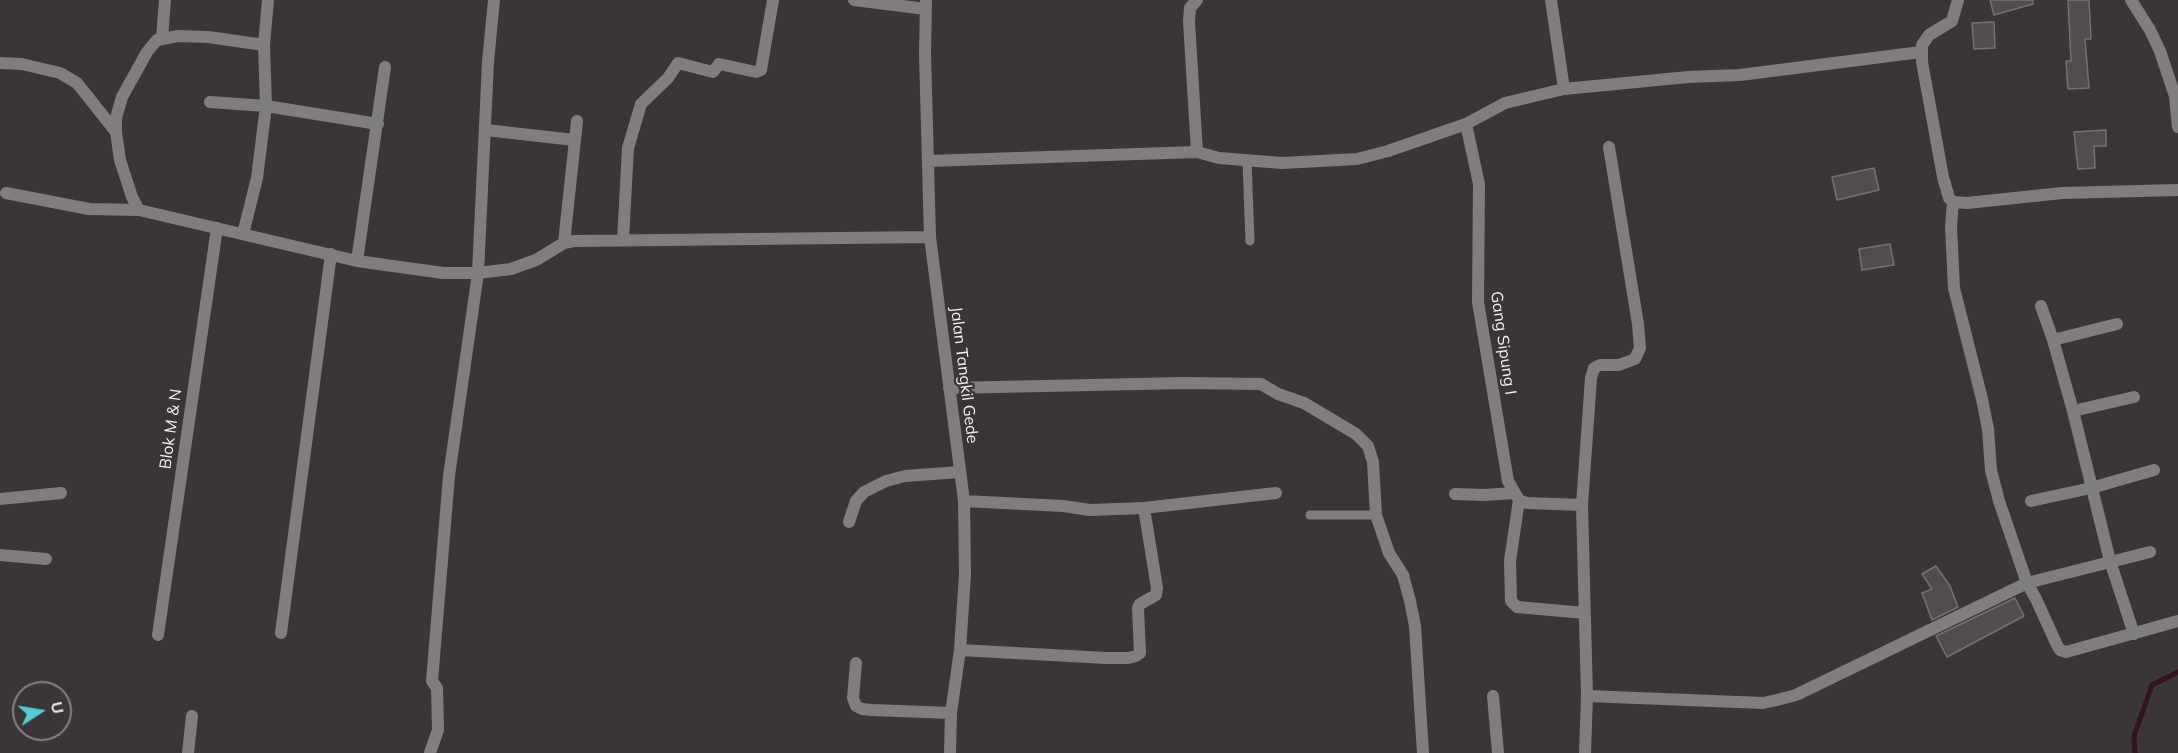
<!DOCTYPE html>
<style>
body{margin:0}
#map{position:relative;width:2178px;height:753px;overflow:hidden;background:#3b3538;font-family:Mulish,sans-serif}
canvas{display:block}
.north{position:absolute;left:12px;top:681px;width:60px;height:60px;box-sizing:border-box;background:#3b3538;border:2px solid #858082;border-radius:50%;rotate:78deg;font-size:16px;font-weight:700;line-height:24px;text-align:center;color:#f4f0f2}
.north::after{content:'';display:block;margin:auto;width:21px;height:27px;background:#51ccd1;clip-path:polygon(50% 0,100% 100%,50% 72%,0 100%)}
</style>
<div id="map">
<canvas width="2178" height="753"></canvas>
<div class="north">U</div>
</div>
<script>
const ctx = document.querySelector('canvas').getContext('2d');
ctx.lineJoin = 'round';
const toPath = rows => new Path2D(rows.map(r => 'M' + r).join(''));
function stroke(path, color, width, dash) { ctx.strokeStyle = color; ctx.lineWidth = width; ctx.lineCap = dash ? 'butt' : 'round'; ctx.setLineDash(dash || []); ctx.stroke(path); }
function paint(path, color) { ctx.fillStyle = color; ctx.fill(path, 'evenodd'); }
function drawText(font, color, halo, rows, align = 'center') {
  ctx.font = font + ' Mulish,sans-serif'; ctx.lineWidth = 5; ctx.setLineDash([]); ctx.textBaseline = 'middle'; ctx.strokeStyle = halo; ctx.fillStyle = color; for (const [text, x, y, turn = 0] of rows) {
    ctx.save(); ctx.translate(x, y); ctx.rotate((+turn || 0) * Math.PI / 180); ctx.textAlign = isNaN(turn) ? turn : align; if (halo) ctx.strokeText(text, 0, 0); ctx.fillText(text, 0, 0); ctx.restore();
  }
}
const stream = toPath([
 [2135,753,2134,736,2152,685,2178,672]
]);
const building = toPath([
 [1990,0,2033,0,2033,4,1994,15,1990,0],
 [2068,0,2089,0,2091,39,2085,39,2089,88,2068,89,2066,61,2071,61,2068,0],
 [1994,22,1995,48,1974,49,1972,23,1994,22],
 [2106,130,2106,146,2094,146,2095,168,2078,169,2074,132,2106,130],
 [1874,168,1879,190,1837,200,1832,177,1874,168],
 [1890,244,1894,265,1862,270,1859,249,1890,244],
 [1936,566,1950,586,1958,607,1932,620,1922,593,1932,589,1922,574,1936,566],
 [2015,598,2024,616,1947,657,1936,636,2015,598]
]);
const lane = toPath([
 [1247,161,1250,241],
 [1310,515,1376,515]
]);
const street = toPath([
 [854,0,926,9],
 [926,0,925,54,930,237,964,501,965,575,960,650,951,713,950,753],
 [1197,0,1190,8,1189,21,1197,152],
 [1551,0,1564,89],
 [1958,0,1952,21,1929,35,1922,45,1922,62,1943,177,1949,198,1953,202,1951,227,1954,288,1982,399,1988,429,1991,470,1999,501,2027,583,2036,599,2057,645,2060,650,2066,652,2178,621],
 [2131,0,2150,30,2160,51,2175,96,2178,127],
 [162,38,165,0],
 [0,63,22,64,60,73,77,83,116,132,120,160,132,197,139,210,357,261,443,273,478,273,511,269,536,260,564,243,574,241,930,237],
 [210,102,266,106,378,124],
 [1466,124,1479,184,1478,302,1508,481,1519,500,1527,503,1582,505],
 [486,130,574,140],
 [116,132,116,118,122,97,147,52,157,40,178,36,208,37,264,45],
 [928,161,1197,152,1219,158,1282,163,1357,159,1388,151,1466,124,1505,103,1564,89,1688,77,1740,75,1921,52],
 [6,193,89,209,139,210],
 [1953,202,1967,203,2062,193,2178,190],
 [243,234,257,178,266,106,264,45,268,0],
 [623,240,628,148,641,104,668,78,678,63,713,72,719,64,756,72,761,70,773,0],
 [564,243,577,121],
 [357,261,385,67],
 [2041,306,2053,340,2073,411,2110,561,2134,634],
 [2053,340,2117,324],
 [949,388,1184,383,1261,384,1278,394,1304,403,1356,434,1368,446,1373,462,1376,515,1389,553,1403,575,1410,601,1415,626,1423,753],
 [2073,411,2134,397],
 [1455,494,1484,495,1513,493],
 [0,499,61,493],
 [1519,500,1510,561,1511,601,1517,607,1585,613],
 [964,501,1063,506,1090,510,1144,508,1276,493],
 [2031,501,2091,488,2154,470],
 [849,522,856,501,864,492,886,481,905,476,960,472],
 [0,555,46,559],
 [281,633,331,254],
 [158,635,217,228],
 [960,650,1106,658,1128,658,1136,656,1140,653,1138,608,1140,604,1156,595,1157,588,1144,508],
 [856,663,853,698,856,706,862,709,872,710,951,713],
 [1493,696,1498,753],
 [1587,696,1763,703,1777,700,1796,695,2027,583,2150,552],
 [188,753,192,716],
 [430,753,438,730,437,688,432,681,449,476,478,273,488,62,494,0],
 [1585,753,1587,696,1582,505,1591,378,1594,368,1600,365,1619,365,1635,359,1640,348,1638,324,1609,147]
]);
const streetNames = [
 ["Gang Sipung I",1503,343,82],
 ["Jalan Tangkil Gede",964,375,83],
 ["Blok M & N",171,429,-82]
];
stroke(stream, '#311323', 5);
paint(building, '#534c4f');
stroke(building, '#766f72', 1.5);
stroke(lane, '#807d7f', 9);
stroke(street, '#807d7f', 12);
drawText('16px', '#f4f0f2', '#3b3538', streetNames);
</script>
